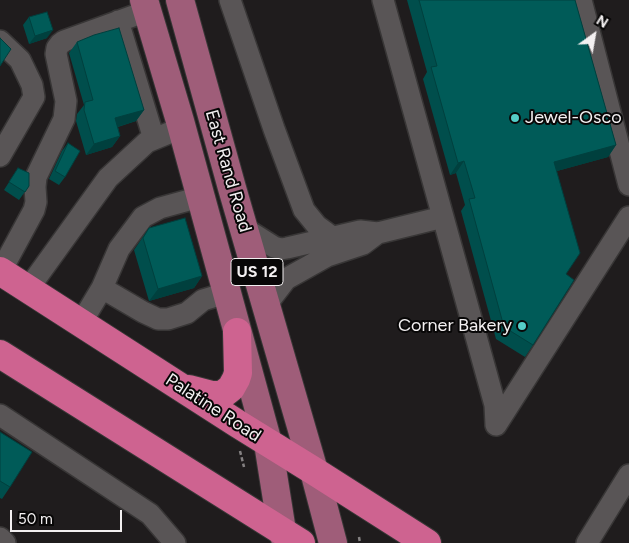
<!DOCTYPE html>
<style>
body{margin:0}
#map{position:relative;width:629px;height:543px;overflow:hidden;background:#1f1c1d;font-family:Figtree,sans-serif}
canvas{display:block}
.north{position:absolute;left:569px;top:10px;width:50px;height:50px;-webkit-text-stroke:4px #080707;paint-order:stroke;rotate:32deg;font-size:14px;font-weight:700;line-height:20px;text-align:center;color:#f3f0f1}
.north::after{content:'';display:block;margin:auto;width:18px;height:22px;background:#f3f0f1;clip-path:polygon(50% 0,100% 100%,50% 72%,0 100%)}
.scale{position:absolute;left:10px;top:510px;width:112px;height:22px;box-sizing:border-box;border:2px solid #f3f0f1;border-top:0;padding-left:6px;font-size:15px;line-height:18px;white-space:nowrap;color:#f3f0f1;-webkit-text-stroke:4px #080707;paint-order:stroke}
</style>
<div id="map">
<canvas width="629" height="543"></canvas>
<div class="north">N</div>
<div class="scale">50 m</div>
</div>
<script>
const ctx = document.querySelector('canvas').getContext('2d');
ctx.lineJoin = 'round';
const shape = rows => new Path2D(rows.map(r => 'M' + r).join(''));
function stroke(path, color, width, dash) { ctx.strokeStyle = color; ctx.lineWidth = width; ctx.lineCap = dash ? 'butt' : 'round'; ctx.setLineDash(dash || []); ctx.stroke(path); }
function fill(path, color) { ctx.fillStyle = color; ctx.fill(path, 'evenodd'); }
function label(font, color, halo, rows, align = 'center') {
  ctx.font = font + ' Figtree,sans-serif'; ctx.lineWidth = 4; ctx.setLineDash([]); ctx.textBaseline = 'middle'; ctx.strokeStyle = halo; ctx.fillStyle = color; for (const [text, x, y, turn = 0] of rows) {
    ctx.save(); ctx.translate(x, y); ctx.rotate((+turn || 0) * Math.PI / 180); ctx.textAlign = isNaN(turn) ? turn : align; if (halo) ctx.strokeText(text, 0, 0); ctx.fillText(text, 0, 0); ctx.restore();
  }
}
const minor = shape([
 [230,0,274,129,304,210,317,226,332,237],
 [383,0,495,405,496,425],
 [581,0,629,185],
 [118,21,154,139],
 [0,41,20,60,32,85,34,97,0,156],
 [244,228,274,247,281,249,287,248,360,231,378,233,443,217],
 [1,271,34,210,36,202,35,187,36,177,64,119,66,101,56,54,57,48,60,44,64,41,147,11],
 [102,288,143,312,158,319,168,319,187,313,203,300,226,293],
 [28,289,108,178,147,142,181,128],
 [266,305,286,279,327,256,363,244,375,235],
 [81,323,102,288,119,249,143,217,160,208,200,197],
 [0,415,150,514,175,543],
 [496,425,629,217],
 [0,538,5,543],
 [587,543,629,475]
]);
const major = shape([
 [144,0,180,121,268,443,282,531,287,543],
 [180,0,232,188,314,471,333,543]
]);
const highway = shape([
 [0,271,238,424,314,471,427,543],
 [0,354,301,543],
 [189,389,212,395,222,395,231,388,236,379,238,373,237,332]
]);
stroke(minor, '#383636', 24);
stroke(major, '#383636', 30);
stroke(highway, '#383636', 30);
stroke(shape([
 [240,451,244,467],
 [359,537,360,543]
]), '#848182', 2.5, [4, 2.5]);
stroke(minor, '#595556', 21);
stroke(major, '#9f5d79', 28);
stroke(highway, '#ce6390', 28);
fill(shape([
 [407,0,575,0,616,145,608,157,557,171,566,274,533,345,525,357,496,339,461,211,465,205,456,173,450,175,423,79,427,72],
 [29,17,47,38,29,44,23,25],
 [77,42,144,110,136,121,118,127,120,136,112,147,86,155,76,121,77,114,84,105,69,53],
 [68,143,65,177,59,185,49,179,62,151],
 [18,168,29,186,19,200,4,190],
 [149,228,202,276,194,288,149,301,134,250],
 [0,432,10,487,2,499,0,498]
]), '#004e4c');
fill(shape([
 [53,30,47,38,29,44,35,36],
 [144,110,136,121,107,130,115,118],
 [120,136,112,147,86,155,94,144],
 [616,145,608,157,546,174,554,162],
 [464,161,456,173,450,175,458,163],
 [202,276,194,288,149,301,158,289]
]), '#00403e');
const building = shape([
 [419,0,575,0,616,145,554,162,580,253,566,274,574,280,533,345,504,327,469,199,475,198,464,161,458,163,431,67,437,66,419,0],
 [47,12,53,30,35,36,29,17,47,12],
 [119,28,144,110,115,118,120,136,94,144,84,110,85,102,93,100,77,42,94,35,119,28],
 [0,38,11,49,0,66,0,38],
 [68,143,80,151,65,177,55,171,68,143],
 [18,168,29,173,29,186,25,192,9,182,18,168],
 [185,218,202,276,158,289,143,238,149,228,185,218],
 [0,432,32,452,10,487,0,481,0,432]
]);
fill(building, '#005b58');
stroke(building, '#00403e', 1);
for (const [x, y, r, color] of [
 [515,118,5,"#54cdc7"],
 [522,326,5,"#54cdc7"]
]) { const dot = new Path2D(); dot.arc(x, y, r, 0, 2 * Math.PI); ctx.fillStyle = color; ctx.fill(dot); stroke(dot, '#080707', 2); }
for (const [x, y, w] of [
 [257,272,52]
]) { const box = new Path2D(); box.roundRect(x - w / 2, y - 13.5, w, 27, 4); ctx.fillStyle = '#080707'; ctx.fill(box); stroke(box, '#f3f0f1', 1); }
label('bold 16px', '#f3f0f1', null, [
 ["US 12",257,272]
]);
label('18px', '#f3f0f1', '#080707', [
 ["Jewel-Osco",525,118],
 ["Corner Bakery",512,326,"right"]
], 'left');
label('18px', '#f3f0f1', '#080707', [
 ["East Rand Road",228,171,74],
 ["Palatine Road",213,408,33]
]);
</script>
